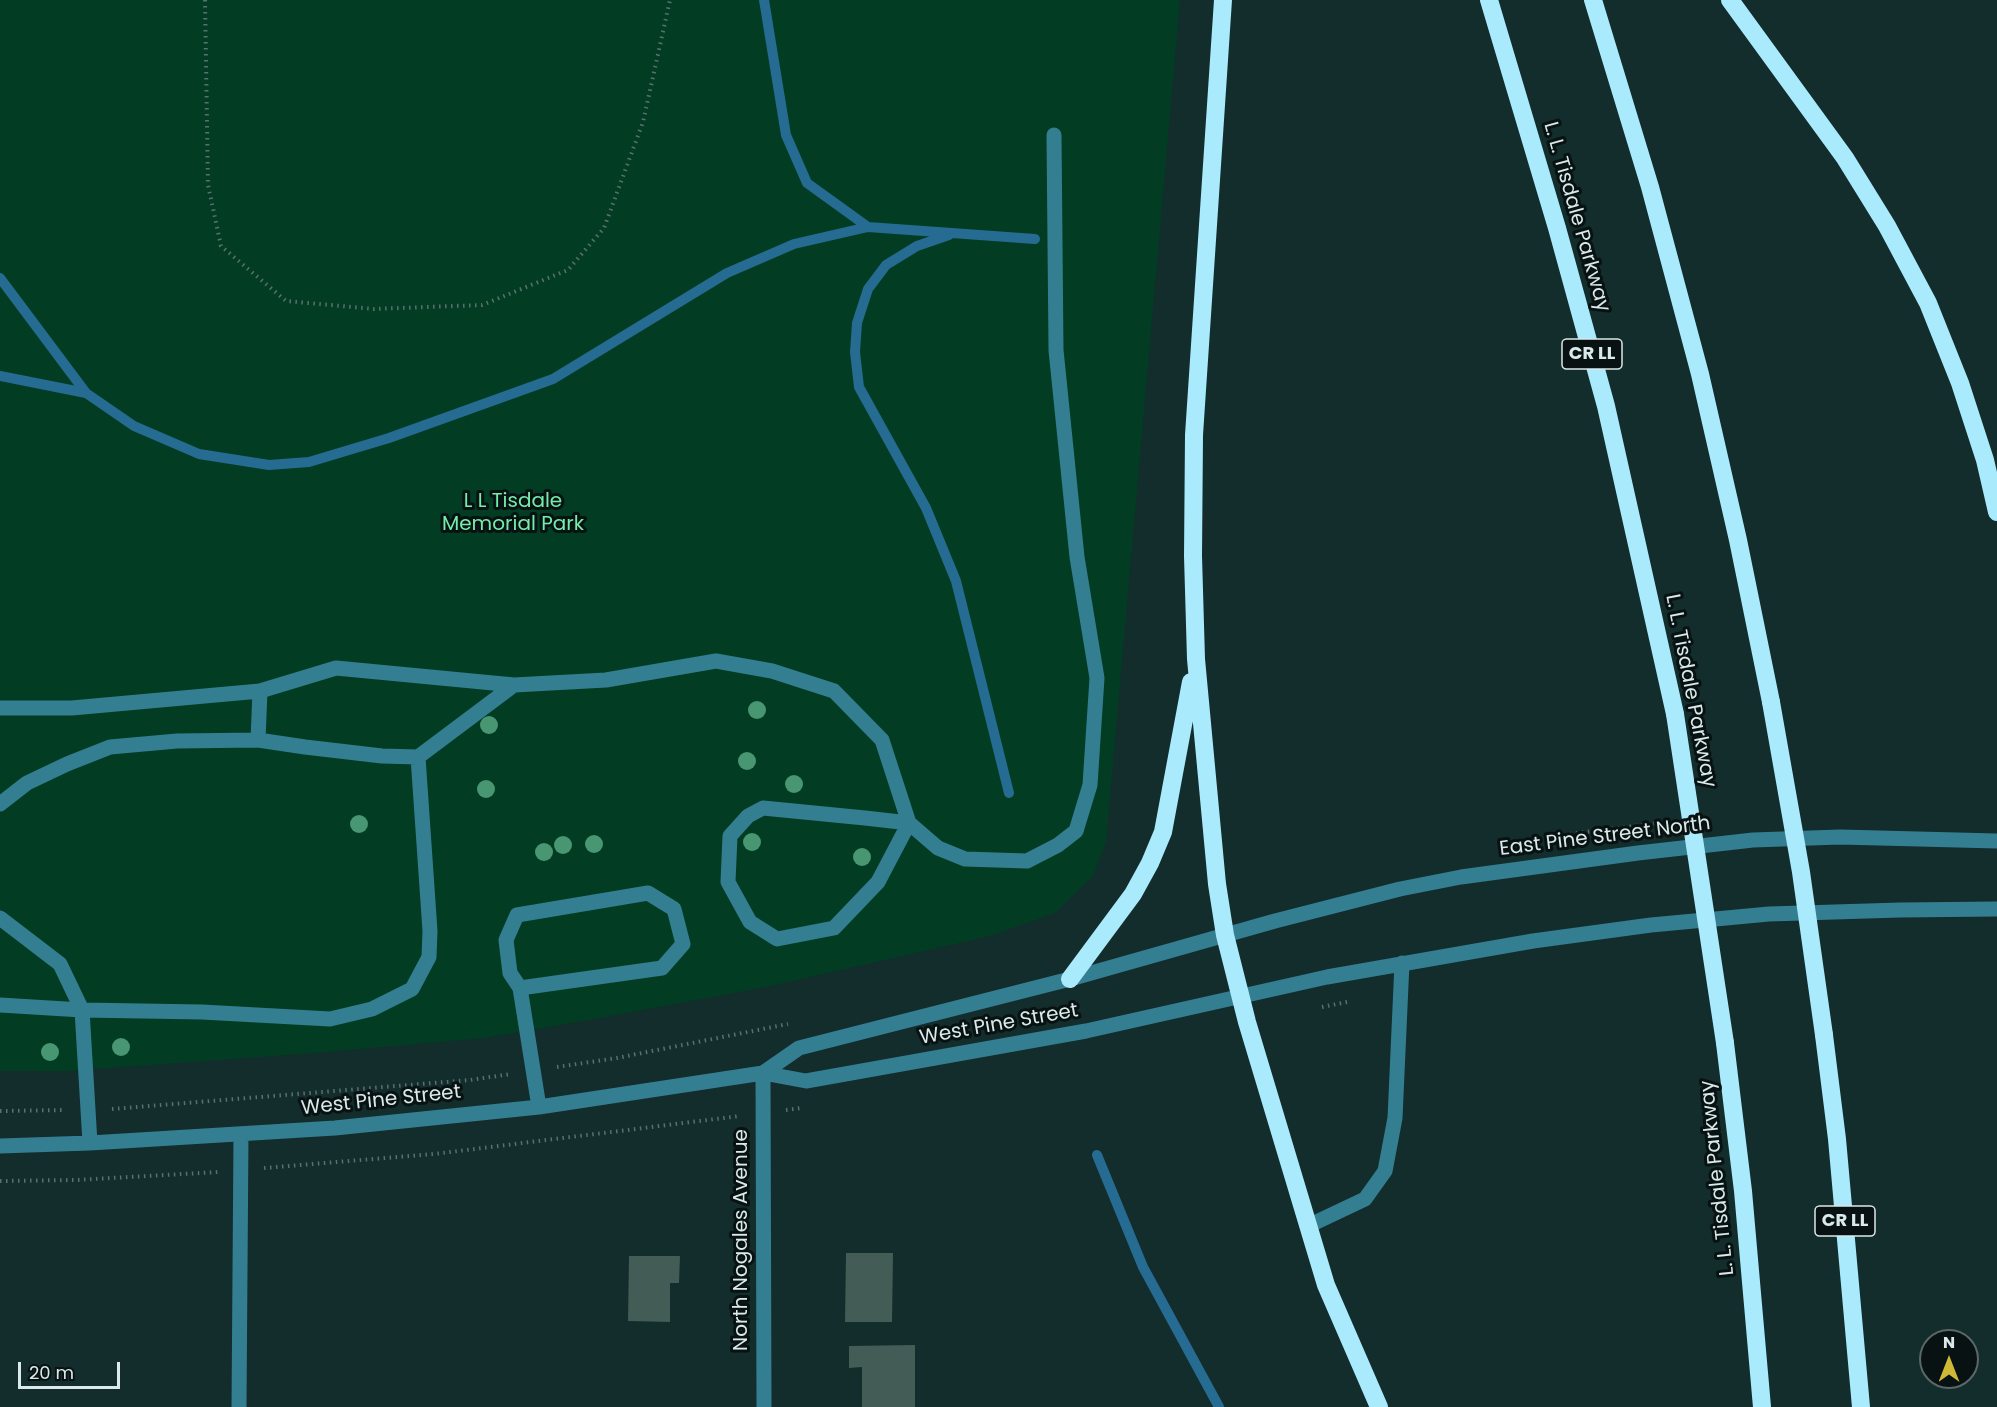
<!DOCTYPE html>
<style>
body{margin:0}
#map{position:relative;width:1997px;height:1407px;overflow:hidden;background:#132c2c;font-family:Poppins,sans-serif}
canvas{display:block}
.north{position:absolute;left:1919px;top:1329px;width:60px;height:60px;box-sizing:border-box;background:#081212;border:2px solid #5c6868;border-radius:50%;rotate:0deg;font-size:16px;font-weight:700;line-height:24px;text-align:center;color:#dae9e9}
.north::after{content:'';display:block;margin:auto;width:21px;height:27px;background:#d0b837;clip-path:polygon(50% 0,100% 100%,50% 72%,0 100%)}
.scale{position:absolute;left:18px;top:1362px;width:102px;height:27px;box-sizing:border-box;border:3px solid #dae9e9;border-top:0;padding-left:8px;font-size:18px;line-height:21px;white-space:nowrap;color:#dae9e9;-webkit-text-stroke:4px #081212;paint-order:stroke}
</style>
<div id="map">
<canvas width="1997" height="1407"></canvas>
<div class="north">N</div>
<div class="scale">20 m</div>
</div>
<script>
const ctx = document.querySelector('canvas').getContext('2d');
ctx.lineJoin = 'round';
function fill(path, color) { ctx.fillStyle = color; ctx.fill(path, 'evenodd'); }
const shape = rows => new Path2D(rows.map(r => 'M' + r).join(''));
function stroke(path, color, width, dash) { ctx.strokeStyle = color; ctx.lineWidth = width; ctx.lineCap = dash ? 'butt' : 'round'; ctx.setLineDash(dash || []); ctx.stroke(path); }
function label(font, color, halo, rows, align = 'center') {
  ctx.font = font + ' Poppins,sans-serif'; ctx.lineWidth = 6; ctx.setLineDash([]); ctx.textBaseline = 'middle'; ctx.strokeStyle = halo; ctx.fillStyle = color; for (const [text, x, y, turn = 0] of rows) {
    ctx.save(); ctx.translate(x, y); ctx.rotate((+turn || 0) * Math.PI / 180); ctx.textAlign = isNaN(turn) ? turn : align; if (halo) ctx.strokeText(text, 0, 0); ctx.fillText(text, 0, 0); ctx.restore();
  }
}
fill(shape([
 [0,0,1180,0,1106,842,1093,876,1055,913,990,936,766,987,583,1021,484,1038,314,1053,67,1071,0,1071]
]), '#023d23');
stroke(shape([
 [764,0,786,135,807,183,868,227],
 [949,235,917,246,886,265,868,289,857,323,855,352,859,387,926,508,956,581,1009,793],
 [0,278,86,393,134,426,199,454,269,465,309,462,389,438,553,379,727,273,794,244,868,227,1035,239],
 [0,376,86,393],
 [1097,1155,1143,1267,1219,1407]
]), '#266b91', 10);
fill(shape([
 [846,1253,893,1253,892,1322,845,1322],
 [629,1256,680,1256,679,1283,670,1283,670,1322,628,1321],
 [915,1345,915,1407,862,1407,862,1367,849,1368,849,1346]
]), '#445c56');
stroke(shape([
 [205,0,208,185,221,246,286,301,374,309,482,305,568,270,604,228,643,122,670,0],
 [1570,834,1658,823],
 [1322,1007,1347,1002],
 [557,1067,617,1058,788,1024],
 [112,1109,470,1080,511,1074],
 [786,1110,802,1108],
 [0,1111,65,1110],
 [264,1168,434,1154,740,1116],
 [0,1181,76,1180,218,1172]
]), '#5b7070', 4, [1.5, 4.5]);
stroke(shape([
 [0,708,72,708,260,691,336,668,514,685,606,680,716,661,772,671,834,691,882,740,909,823,938,848,965,859,1027,861,1058,845,1076,831,1090,785,1097,678,1077,557,1056,350,1054,135],
 [258,740,260,691],
 [0,804,27,783,67,764,110,747,177,741,258,740,305,747,382,756,418,757,514,685],
 [763,808,865,818,909,823,878,882,834,928,777,939,750,922,728,882,730,836,748,816,763,808],
 [0,918,60,964,82,1010,90,1143],
 [520,988,662,968,683,944,674,909,648,893,517,915,506,940,510,973,520,988,539,1107],
 [0,1005,82,1010,202,1012,330,1019,372,1009,412,989,429,957,430,931,418,757],
 [763,1073,799,1048,1070,979,1275,921,1400,889,1461,877,1638,853,1753,840,1840,837,1997,841],
 [763,1073,764,1407],
 [0,1146,90,1143,335,1128,539,1107,763,1073,806,1081,1086,1031,1327,977,1533,941,1651,925,1769,914,1900,910,1997,909],
 [1308,1226,1365,1199,1385,1171,1395,1118,1402,963],
 [239,1407,241,1135]
]), '#347e91', 15);
stroke(shape([
 [1223,0,1194,435,1193,556,1196,659,1217,884,1225,935,1247,1022,1326,1285,1379,1407],
 [1489,0,1557,228,1606,406,1675,714],
 [1593,0,1650,187,1700,374,1738,540,1771,702],
 [1730,0,1845,158,1887,226,1928,303,1960,383,1985,460,1997,512],
 [1070,979,1133,894,1150,863,1163,832,1191,682],
 [1824,1035,1837,1139,1861,1407],
 [1725,1043,1743,1191,1762,1407]
]), '#aaeafd', 18);
stroke(shape([
 [1771,702,1801,872,1824,1035],
 [1675,714,1725,1043]
]), '#aaeafd', 18);
ctx.fillStyle = '#489672';
for (const [x, y] of [
 [757,710],
 [489,725],
 [747,761],
 [794,784],
 [486,789],
 [359,824],
 [752,842],
 [594,844],
 [563,845],
 [544,852],
 [862,857],
 [121,1047],
 [50,1052]
]) { ctx.beginPath(); ctx.arc(x, y, 9, 0, 2 * Math.PI); ctx.fill(); }
for (const [x, y, w] of [
 [1592,354,60],
 [1845,1221,60]
]) { const box = new Path2D(); box.roundRect(x - w / 2, y - 15, w, 30, 4.5); ctx.fillStyle = '#081212'; ctx.fill(box); stroke(box, '#dae9e9', 1.5); }
label('bold 18px', '#dae9e9', null, [
 ["CR LL",1592,354],
 ["CR LL",1845,1221]
]);
label('20px', '#dae9e9', '#081212', [
 ["L. L. Tisdale Parkway",1576,217,74],
 ["L. L. Tisdale Parkway",1690,691,79],
 ["East Pine Street North",1605,837,-7],
 ["West Pine Street",999,1025,-10],
 ["West Pine Street",381,1101,-6],
 ["L. L. Tisdale Parkway",1718,1178,-96],
 ["North Nogales Avenue",742,1240,-90]
]);
label('20px', '#74edab', '#081212', [
 ["L L Tisdale",513,502],
 ["Memorial Park",513,525]
]);
</script>
